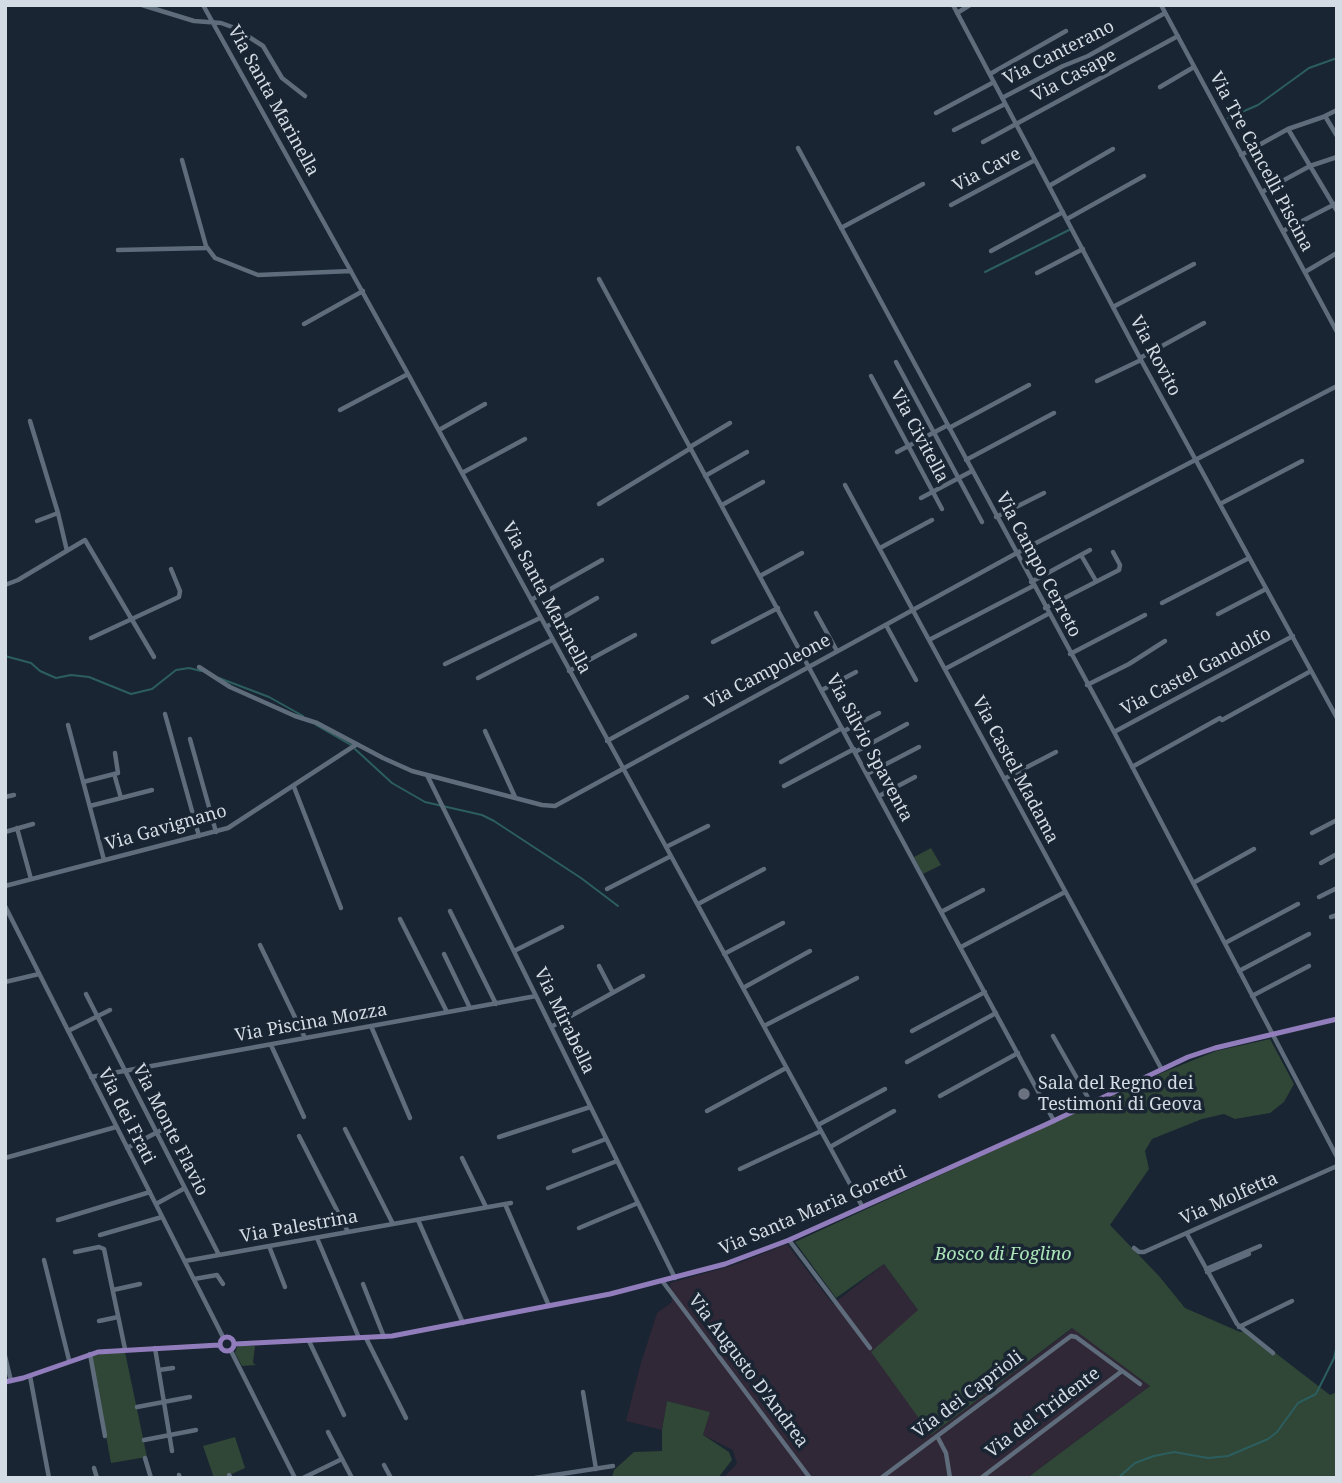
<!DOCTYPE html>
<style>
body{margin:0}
#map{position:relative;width:1342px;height:1483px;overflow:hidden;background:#192532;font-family:"Noto Serif",serif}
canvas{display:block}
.frame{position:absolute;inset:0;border:7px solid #d3dbe4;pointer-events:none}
</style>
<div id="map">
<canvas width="1342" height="1483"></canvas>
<div class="frame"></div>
</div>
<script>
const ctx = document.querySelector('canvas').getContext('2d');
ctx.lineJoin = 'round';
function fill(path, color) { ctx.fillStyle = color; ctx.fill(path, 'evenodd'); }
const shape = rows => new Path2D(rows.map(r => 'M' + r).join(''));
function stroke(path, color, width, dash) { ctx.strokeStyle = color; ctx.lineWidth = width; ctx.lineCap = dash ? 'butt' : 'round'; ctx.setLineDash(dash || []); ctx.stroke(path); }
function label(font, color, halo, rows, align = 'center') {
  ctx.font = font + ' "Noto Serif",serif'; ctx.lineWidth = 7; ctx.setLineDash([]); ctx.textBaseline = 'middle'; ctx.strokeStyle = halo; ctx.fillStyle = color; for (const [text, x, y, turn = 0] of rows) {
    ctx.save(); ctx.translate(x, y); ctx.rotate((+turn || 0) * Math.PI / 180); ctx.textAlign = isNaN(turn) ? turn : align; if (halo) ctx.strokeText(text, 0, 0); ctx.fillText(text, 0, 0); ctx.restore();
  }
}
fill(shape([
 [787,1244,833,1304,884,1264,918,1310,931,1435,1073,1328,1150,1386,1027,1478,723,1478,737,1464,733,1450,703,1435,709,1412,667,1401,662,1430,626,1421,640,1366,657,1313,672,1302,670,1283,734,1265]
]), '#302737');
fill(shape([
 [931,848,941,865,923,874,914,857],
 [1270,1039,1294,1084,1284,1102,1270,1113,1235,1119,1224,1114,1202,1119,1152,1139,1145,1151,1149,1169,1110,1225,1159,1276,1185,1308,1240,1332,1247,1331,1330,1395,1337,1392,1337,1478,1027,1478,1150,1386,1072,1328,931,1435,871,1352,918,1310,884,1264,836,1298,795,1242,1164,1072,1216,1051],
 [240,1346,255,1346,253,1363,256,1365,242,1366,235,1353,237,1347],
 [125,1352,147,1457,111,1463,91,1355],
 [667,1401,710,1412,703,1435,729,1452,732,1460,718,1478,612,1478,614,1470,634,1452,662,1451,662,1430],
 [235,1437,245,1468,223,1478,214,1478,203,1446]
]), '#304636');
stroke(shape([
 [1228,118,1258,105,1309,68,1337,58],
 [985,272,1069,230],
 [5,656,31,663,40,671,56,678,71,675,89,677,131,694,152,689,176,670,189,668,201,671],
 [219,678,269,697,303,716],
 [316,725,351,745],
 [355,749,392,783,425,802,482,815,494,821,581,878,618,906],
 [1118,1478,1135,1463,1154,1456,1174,1452,1208,1458,1228,1456,1268,1439,1277,1432,1298,1403,1316,1394,1334,1358,1337,1345]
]), '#2c5e5f', 2);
stroke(shape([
 [142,5,194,21,221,23,235,28,263,46,282,78,305,96],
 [203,5,408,374,862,1206],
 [953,5,1141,360,1337,718],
 [1161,5,1337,332],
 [957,13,970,5],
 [990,74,1066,31],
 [1160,87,1194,67],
 [1002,98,1063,66,1088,56,1165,13],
 [936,113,994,82],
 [1325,116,1337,136],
 [1288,129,1337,211],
 [954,130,1005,104],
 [983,142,1178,36],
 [798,148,1114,732,1337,1157],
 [1241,155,1288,129,1323,117,1337,110],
 [182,160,206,246,215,258,258,275,351,271],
 [1049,186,1113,149],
 [1262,192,1310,166,1337,157],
 [951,205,1035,160],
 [1067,219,1144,176],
 [841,228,923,184],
 [1283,231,1337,203],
 [118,250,206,248],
 [991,251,1063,212],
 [1305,272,1337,253],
 [1037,273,1083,249],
 [599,279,1054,1121],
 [1113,307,1194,264],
 [304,324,363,291],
 [1140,358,1204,323],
 [896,362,982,522],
 [871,376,942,509],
 [1097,381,1141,360],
 [340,410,408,374],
 [30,421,58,513,67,551],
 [949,428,1029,385],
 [439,430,485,404],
 [690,447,730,423],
 [897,452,948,425],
 [966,460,1054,413],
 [462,473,525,439],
 [705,476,747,452],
 [845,485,1161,1068],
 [921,498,972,471],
 [599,504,691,448],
 [1220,504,1302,461],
 [722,505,763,482],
 [996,517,1044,493],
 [37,521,58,513],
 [880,548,932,520],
 [1081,555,1096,581],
 [760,576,802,553],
 [1031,582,1090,550],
 [5,585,18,580,85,540,154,657],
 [531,600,602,560],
 [1162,603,1249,558],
 [1045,608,1119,570,1120,565,1113,552],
 [816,613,837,651],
 [1218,614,1266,589],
 [886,625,916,680],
 [546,627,597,598],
 [91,638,179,597,180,591,171,569],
 [929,640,1033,586],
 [713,642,778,608],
 [1070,654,1145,615],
 [445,664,540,618],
 [199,667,230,687,295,716,317,723,383,758,412,771,542,805,555,806,1015,554,1337,386],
 [945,669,1048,614],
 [569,671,635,635],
 [478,678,552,640],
 [1087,685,1129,664,1165,641],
 [822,690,856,672],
 [165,714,199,836],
 [1222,720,1311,671],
 [68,725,104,860],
 [485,731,515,797],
 [844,731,879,713],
 [1114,732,1293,636],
 [190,739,216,832],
 [607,741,687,697],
 [855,752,907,724],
 [781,762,842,728],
 [1132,767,1220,718],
 [867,774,919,747],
 [427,775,675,1278],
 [115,777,121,798],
 [1004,779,1056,752],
 [83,782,118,773,115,753],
 [784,786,854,749],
 [294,787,341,908],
 [879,796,915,777],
 [5,797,14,795],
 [90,806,152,790],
 [17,828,31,879],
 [5,832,33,824],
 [1312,833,1337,820],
 [666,847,708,826],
 [1321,863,1337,854],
 [1193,883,1254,849],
 [5,886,228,828,357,744],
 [607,889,671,856],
 [1319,897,1337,888],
 [698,904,764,869],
 [5,906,223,1337],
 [450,911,496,1004],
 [941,912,983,890],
 [1331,917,1337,915],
 [400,919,447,1012],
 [1225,943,1298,904],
 [260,945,305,1038],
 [961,947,1065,892],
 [514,951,562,927],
 [444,954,470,1008],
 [724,954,783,923],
 [599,966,612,991],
 [1239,971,1309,934],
 [5,982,39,974],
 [743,988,810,951],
 [86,994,219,1255],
 [1252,996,1309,966],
 [371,1026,410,1118],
 [764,1026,857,978],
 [551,1027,643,976],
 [68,1031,110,1010],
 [912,1031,985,992],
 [1053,1036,1091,1103],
 [271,1045,304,1117],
 [907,1062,996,1013],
 [91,1077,536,996],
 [940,1096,1018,1053],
 [707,1111,786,1068],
 [818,1125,885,1089],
 [345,1129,393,1224],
 [299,1136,348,1232],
 [499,1137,590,1107],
 [830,1147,894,1111],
 [127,1148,171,1125],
 [574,1151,606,1139],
 [5,1158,116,1127],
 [462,1158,486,1207],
 [740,1169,821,1131],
 [548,1188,617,1161],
 [156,1204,185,1188],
 [505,1204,549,1306],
 [58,1220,150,1192],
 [418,1220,463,1323],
 [579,1228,638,1203],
 [1187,1234,1237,1324,1273,1353],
 [100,1235,162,1217],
 [317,1238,359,1338],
 [789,1240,870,1348],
 [269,1246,285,1287],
 [1134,1248,1139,1252,1144,1252,1337,1166],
 [75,1252,99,1247,104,1249,125,1349],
 [44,1260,69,1360],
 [185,1261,511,1203],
 [1206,1269,1260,1246],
 [1207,1272,1249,1254],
 [194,1279,217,1275,223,1284],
 [663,1282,810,1478],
 [363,1284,384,1337],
 [113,1290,140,1284],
 [99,1321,118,1317],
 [1239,1327,1292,1301],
 [366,1338,406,1418],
 [309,1341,344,1415],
 [155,1348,172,1451],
 [231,1351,295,1478],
 [90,1354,105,1436],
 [5,1356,11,1381],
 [159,1370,173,1368],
 [30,1376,49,1478],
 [583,1392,596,1469],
 [137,1407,190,1397],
 [328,1432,352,1478],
 [937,1436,946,1453,950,1478],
 [144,1440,196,1430],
 [145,1458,151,1478],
 [384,1465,391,1478],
 [94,1468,97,1478],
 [179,1475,180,1478],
 [229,1475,231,1478],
 [303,1478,342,1459],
 [535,1478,613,1466],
 [881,1478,1071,1336,1076,1337,1140,1384],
 [981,1478,1122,1371]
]), '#5e6c7b', 4.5);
stroke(shape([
 '220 1344a7 7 0 1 1 14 0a7 7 0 1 1-14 0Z',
 [235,1344,392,1336,610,1294,725,1264,789,1240,1047,1124,1188,1057,1215,1048,1337,1019],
 [5,1382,23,1378,98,1352,219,1345]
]), '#927dbc', 5);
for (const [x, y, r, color] of [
 [1024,1094,7,"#6b7280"]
]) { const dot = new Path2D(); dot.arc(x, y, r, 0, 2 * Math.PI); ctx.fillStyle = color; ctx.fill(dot); stroke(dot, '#192532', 2.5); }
label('18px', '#d3dbe4', '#192532', [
 ["Via Canterano",1059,53,-27],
 ["Via Casape",1074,76,-28],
 ["Via Santa Marinella",273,101,61],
 ["Via Tre Cancelli Piscina",1261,162,62],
 ["Via Cave",987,170,-28],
 ["Via Rovito",1155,356,62],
 ["Via Civitella",919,436,62],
 ["Via Campo Cerreto",1038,565,62],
 ["Via Santa Marinella",546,598,62],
 ["Via Campoleone",768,672,-28],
 ["Via Castel Gandolfo",1196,672,-28],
 ["Via Silvio Spaventa",869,748,62],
 ["Via Castel Madama",1015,770,62],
 ["Via Gavignano",166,828,-16],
 ["Via Mirabella",564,1021,64],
 ["Via Piscina Mozza",311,1023,-10],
 ["Via dei Frati",126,1116,63],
 ["Via Monte Flavio",170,1130,63],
 ["Via Molfetta",1229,1199,-24],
 ["Via Santa Maria Goretti",813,1211,-23],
 ["Via Palestrina",299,1227,-10],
 ["Via Augusto D'Andrea",748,1371,53],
 ["Via dei Caprioli",968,1395,-37],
 ["Via del Tridente",1043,1413,-37]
]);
label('18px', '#d3dbe4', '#192532', [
 ["Sala del Regno dei",1038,1084],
 ["Testimoni di Geova",1038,1105]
], 'left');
label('italic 18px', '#aae4b8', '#192532', [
 ["Bosco di Foglino",1003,1255]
]);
</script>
